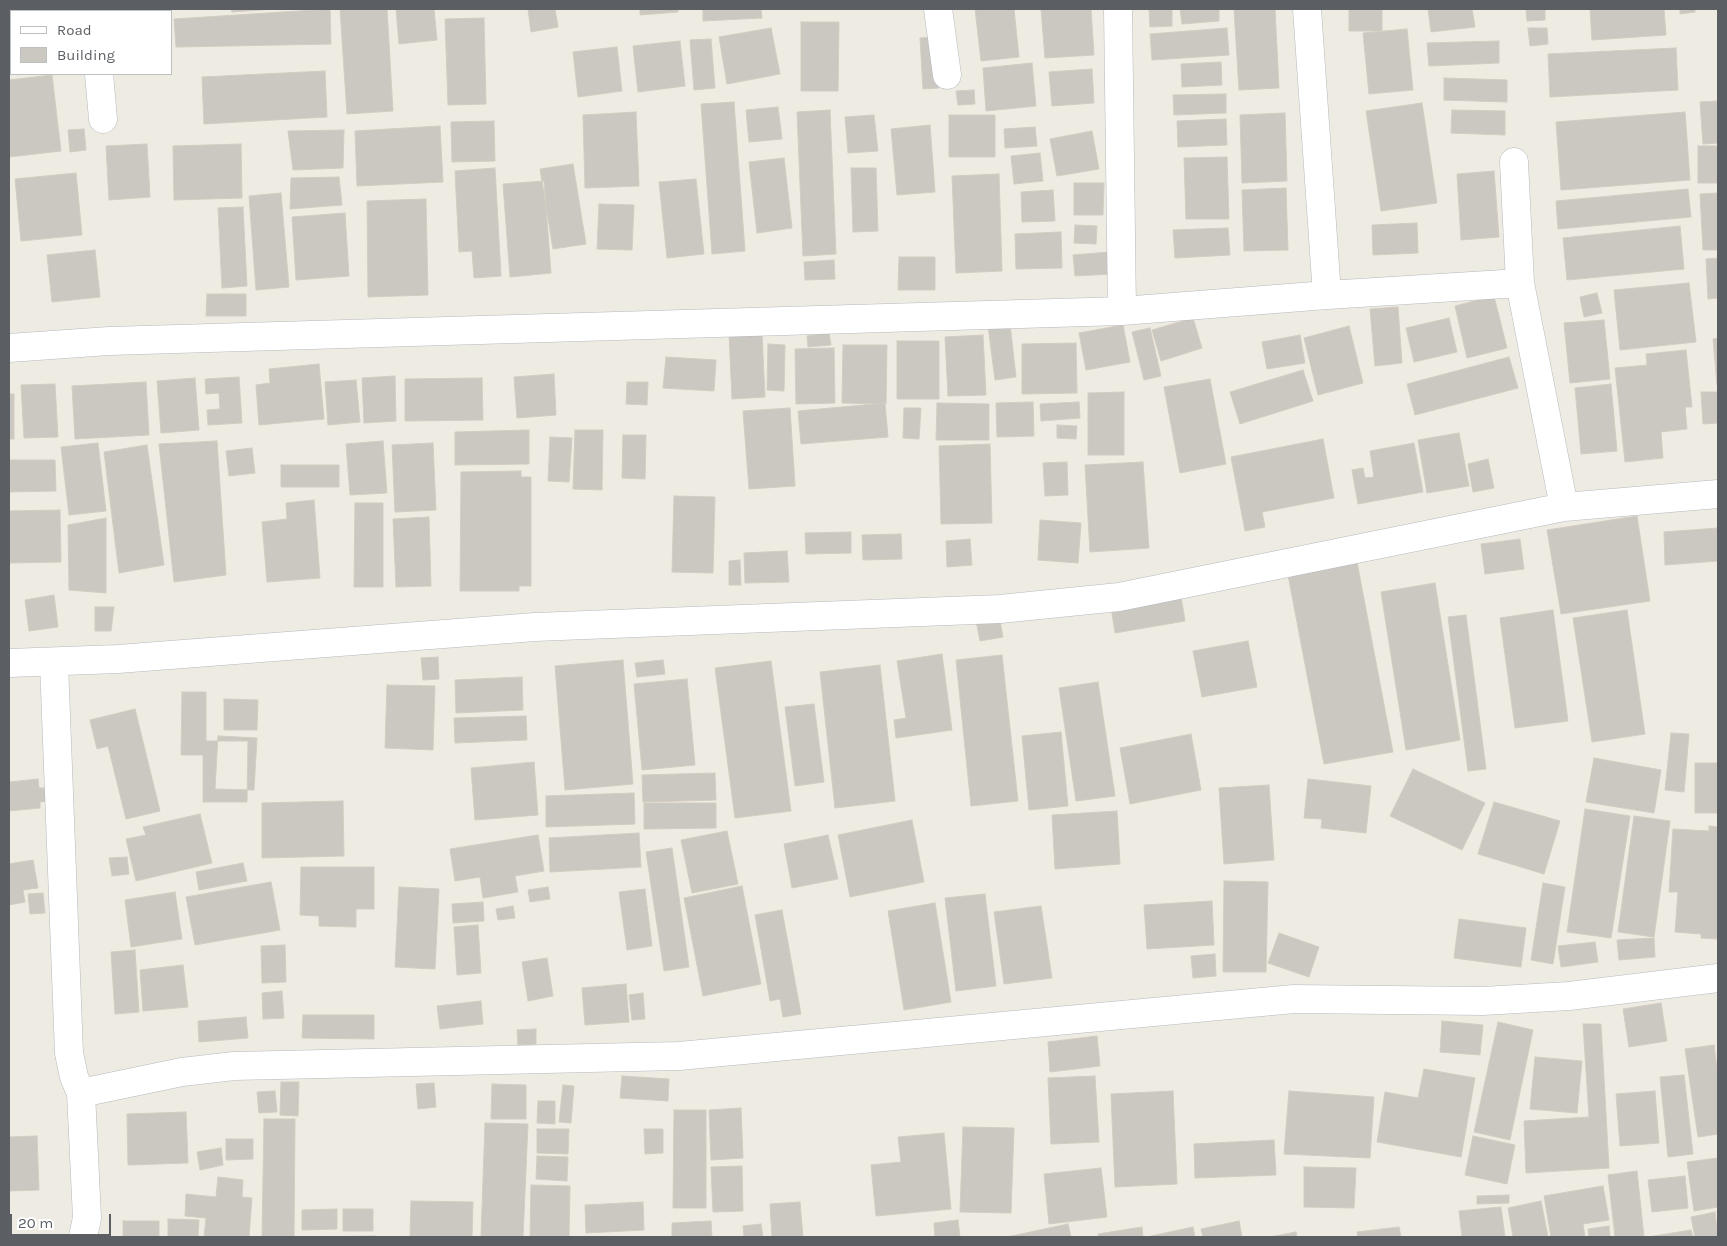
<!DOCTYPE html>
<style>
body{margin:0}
#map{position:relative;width:1727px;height:1246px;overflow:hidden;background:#eeebe2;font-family:Karla,sans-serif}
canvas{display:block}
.frame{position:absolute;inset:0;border:10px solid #5b5f64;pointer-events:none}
.legend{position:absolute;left:10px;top:10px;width:162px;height:65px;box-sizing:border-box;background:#fff;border:1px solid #bdbfc1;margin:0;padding:6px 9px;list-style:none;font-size:15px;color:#5b5f64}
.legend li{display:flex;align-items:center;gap:10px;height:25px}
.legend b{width:25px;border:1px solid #bdbfc1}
.scale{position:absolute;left:10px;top:1214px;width:101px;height:22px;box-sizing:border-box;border:2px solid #5b5f64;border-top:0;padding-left:6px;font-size:15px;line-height:18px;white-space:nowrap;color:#5b5f64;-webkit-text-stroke:4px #fff;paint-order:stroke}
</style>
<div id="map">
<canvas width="1727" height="1246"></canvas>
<div class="frame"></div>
<ul class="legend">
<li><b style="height:6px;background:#fff"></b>Road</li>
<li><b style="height:14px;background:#cbc7c1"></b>Building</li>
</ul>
<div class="scale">20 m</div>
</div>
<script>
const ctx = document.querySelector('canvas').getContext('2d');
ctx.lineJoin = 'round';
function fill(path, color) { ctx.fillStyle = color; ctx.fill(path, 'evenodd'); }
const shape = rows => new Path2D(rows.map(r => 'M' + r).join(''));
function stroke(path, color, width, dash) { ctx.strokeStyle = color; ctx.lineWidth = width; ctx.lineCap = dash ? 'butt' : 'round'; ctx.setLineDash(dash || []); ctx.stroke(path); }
const building = shape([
 [9,9,49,9,49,11,11,11,11,65,9,65,9,9],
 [231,9,274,9,232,12,231,9],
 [330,9,331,44,176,47,174,19,330,9],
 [340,9,387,9,393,111,347,114,340,9],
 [396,9,434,9,437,40,399,44,396,9],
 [528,9,555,9,558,27,531,32,528,9],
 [640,9,678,9,678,12,640,15,640,9],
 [703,9,761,9,762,18,703,21,703,9],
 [975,9,1014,9,1019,57,981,61,975,9],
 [1041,9,1091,9,1094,55,1045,58,1041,9],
 [1149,9,1172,9,1172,26,1150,27,1149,9],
 [1180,9,1219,9,1219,21,1182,24,1180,9],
 [1234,9,1275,9,1279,88,1239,90,1234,9],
 [1349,9,1382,9,1382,31,1349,31,1349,9],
 [1428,9,1472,9,1475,27,1431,32,1428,9],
 [1526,9,1545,9,1545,20,1527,21,1526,9],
 [1590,9,1664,9,1666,35,1592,40,1590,9],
 [1680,9,1695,9,1695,12,1680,14,1680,9],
 [484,18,486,104,448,105,445,19,484,18],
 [801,22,839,22,838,91,801,91,801,22],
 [771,28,780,74,727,84,719,37,771,28],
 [1227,28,1229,55,1152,60,1150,34,1227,28],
 [1528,28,1547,28,1548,44,1530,46,1528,28],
 [1407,29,1413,90,1369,94,1363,33,1407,29],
 [936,37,939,88,923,89,920,38,936,37],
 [711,39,715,88,694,90,690,40,711,39],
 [680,41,685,86,638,92,633,46,680,41],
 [1499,41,1499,63,1429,66,1427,43,1499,41],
 [617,47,622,91,578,97,573,52,617,47],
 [1676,48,1678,90,1550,97,1548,54,1676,48],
 [1221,62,1222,85,1182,87,1181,64,1221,62],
 [1032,63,1036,106,986,111,983,68,1032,63],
 [1092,69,1094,103,1052,106,1049,72,1092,69],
 [325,71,327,117,204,124,202,77,325,71],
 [52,75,61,151,9,157,9,80,52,75],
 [1444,78,1507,80,1507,102,1444,100,1444,78],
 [974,90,975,104,958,105,956,91,974,90],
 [1226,94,1226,113,1174,115,1173,95,1226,94],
 [1718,101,1718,143,1703,144,1700,102,1718,101],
 [734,102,745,251,712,254,701,104,734,102],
 [1422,103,1437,203,1381,211,1366,111,1422,103],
 [778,107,782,139,749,142,746,110,778,107],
 [830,110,836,254,803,256,797,112,830,110],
 [1452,110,1505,111,1505,135,1451,133,1452,110],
 [636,112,639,186,585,188,583,115,636,112],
 [1685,112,1690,180,1561,190,1556,122,1685,112],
 [1285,113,1287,181,1242,183,1240,115,1285,113],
 [874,115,878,151,848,153,845,117,874,115],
 [949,115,995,115,995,157,949,157,949,115],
 [1226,119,1227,145,1178,147,1177,121,1226,119],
 [494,121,495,161,452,162,451,122,494,121],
 [930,125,935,192,897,195,891,129,930,125],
 [440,126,443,182,357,186,355,131,440,126],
 [1035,127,1037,146,1005,148,1004,129,1035,127],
 [84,129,86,150,70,152,68,130,84,129],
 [344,130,343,168,293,170,288,131,344,130],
 [1092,131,1099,169,1057,176,1050,139,1092,131],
 [147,144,150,197,109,200,106,146,147,144],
 [241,144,242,198,174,200,173,146,241,144],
 [1698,146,1718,146,1718,183,1698,183,1698,146],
 [1040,153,1043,181,1014,184,1011,156,1040,153],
 [1227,157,1229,219,1186,219,1184,158,1227,157],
 [784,158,792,228,757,233,749,162,784,158],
 [573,164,586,244,553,249,540,169,573,164],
 [495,168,501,276,474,278,472,251,459,252,455,171,495,168],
 [851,168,876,168,878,231,853,232,851,168],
 [1494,171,1499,237,1461,240,1457,174,1494,171],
 [76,173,82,235,21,241,15,179,76,173],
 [999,174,1002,271,956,273,952,176,999,174],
 [339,177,342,205,290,209,291,178,339,177],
 [696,179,704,254,667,258,659,182,696,179],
 [544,181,551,273,510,277,503,184,544,181],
 [1074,183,1104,183,1103,215,1074,215,1074,183],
 [1286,188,1288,250,1244,251,1242,190,1286,188],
 [1688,189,1691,217,1558,229,1556,201,1688,189],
 [1053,190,1055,221,1022,222,1021,192,1053,190],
 [281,193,289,287,256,290,249,196,281,193],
 [1718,193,1718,250,1703,250,1700,194,1718,193],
 [426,199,428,295,368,297,367,201,426,199],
 [599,204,634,205,632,250,597,249,599,204],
 [243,207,247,286,222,288,218,208,243,207],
 [345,213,349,276,296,280,292,217,345,213],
 [1417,223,1418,253,1373,255,1372,225,1417,223],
 [1075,225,1097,226,1096,244,1074,243,1075,225],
 [1680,226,1684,269,1567,280,1563,238,1680,226],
 [1228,228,1230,255,1175,258,1173,230,1228,228],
 [1061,232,1062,268,1016,269,1015,234,1061,232],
 [95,250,100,297,52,302,47,255,95,250],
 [1110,252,1111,274,1075,276,1073,255,1110,252],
 [899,257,935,257,935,290,898,290,899,257],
 [1718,258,1718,298,1708,299,1706,259,1718,258],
 [834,260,835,279,805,280,804,262,834,260],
 [1689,283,1696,342,1620,350,1614,290,1689,283],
 [1597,293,1602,313,1584,317,1580,297,1597,293],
 [207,294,246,294,246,316,206,316,207,294],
 [1494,296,1507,348,1467,358,1455,306,1494,296],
 [1398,307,1402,363,1375,366,1370,309,1398,307],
 [1193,318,1202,348,1161,361,1152,330,1193,318],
 [1449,318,1457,352,1414,362,1406,328,1449,318],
 [1604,320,1610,379,1570,383,1564,323,1604,320],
 [1010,324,1016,377,995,380,988,326,1010,324],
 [1123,325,1130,362,1086,370,1079,333,1123,325],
 [1349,326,1363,383,1318,395,1304,338,1349,326],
 [1150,328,1161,376,1144,380,1132,332,1150,328],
 [762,333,765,397,732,399,729,334,762,333],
 [829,333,831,345,808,347,807,336,829,333],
 [983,335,986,395,948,396,945,337,983,335],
 [1300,335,1305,363,1267,369,1262,342,1300,335],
 [1718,338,1718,384,1717,385,1713,339,1718,338],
 [897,341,939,341,939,399,897,399,897,341],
 [1076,343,1077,393,1022,394,1022,344,1076,343],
 [768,344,785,345,784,391,767,390,768,344],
 [843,345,887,345,886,404,842,403,843,345],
 [834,348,835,403,796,404,795,349,834,348],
 [1686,350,1692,407,1685,407,1687,429,1661,432,1663,458,1625,462,1615,368,1647,365,1646,354,1686,350],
 [666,357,716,360,714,391,663,388,666,357],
 [1509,357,1518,388,1415,415,1407,384,1509,357],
 [319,364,324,419,259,425,256,385,270,383,269,369,319,364],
 [1303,370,1313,401,1240,424,1230,392,1303,370],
 [554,374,556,415,517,418,514,377,554,374],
 [395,376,396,421,364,423,362,378,395,376],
 [239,377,242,423,208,425,207,410,220,409,219,393,206,394,205,379,239,377],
 [195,378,199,430,161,433,157,381,195,378],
 [482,378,483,420,405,421,405,379,482,378],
 [1210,379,1226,464,1180,473,1164,387,1210,379],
 [356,380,360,422,328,425,325,382,356,380],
 [146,382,149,435,75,439,72,386,146,382],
 [627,382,648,382,647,405,626,404,627,382],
 [55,384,58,437,24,438,21,385,55,384],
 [1611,384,1617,451,1581,454,1575,388,1611,384],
 [1124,392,1124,455,1088,455,1088,393,1124,392],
 [1701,392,1718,392,1718,423,1703,424,1701,392],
 [9,394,14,394,14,439,9,439,9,394],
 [1033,402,1034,436,997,437,996,403,1033,402],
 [1079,402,1080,418,1041,421,1040,404,1079,402],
 [885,403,888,437,801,444,798,411,885,403],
 [937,403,989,404,989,440,936,440,937,403],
 [790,408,795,486,749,489,743,411,790,408],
 [904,408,921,408,919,439,903,438,904,408],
 [1057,425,1077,426,1076,439,1057,438,1057,425],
 [529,430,529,464,455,465,455,432,529,430],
 [575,430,603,430,602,490,573,489,575,430],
 [1459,433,1469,486,1427,493,1418,440,1459,433],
 [623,435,646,435,645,479,622,478,623,435],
 [550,437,572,438,569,482,548,481,550,437],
 [1323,439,1334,498,1262,512,1265,527,1245,531,1231,457,1323,439],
 [217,441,226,575,174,582,159,444,217,441],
 [383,441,387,493,350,495,346,444,383,441],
 [98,443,106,511,69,515,61,447,98,443],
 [433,443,436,510,395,512,392,445,433,443],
 [1414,443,1423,492,1358,504,1352,470,1363,468,1365,478,1374,477,1370,451,1414,443],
 [990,444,992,523,941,524,939,446,990,444],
 [147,445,164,565,119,573,104,452,147,445],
 [252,448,255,473,229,476,226,451,252,448],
 [1488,459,1494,488,1473,492,1468,464,1488,459],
 [9,460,55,460,56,491,9,492,9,460],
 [1067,462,1068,495,1045,496,1043,463,1067,462],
 [1143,462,1149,548,1090,552,1085,465,1143,462],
 [281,465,339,465,339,487,281,487,281,465],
 [521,471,521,477,531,477,531,586,519,586,519,591,460,591,461,472,521,471],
 [674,496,715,497,713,573,672,572,674,496],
 [314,500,320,578,267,582,262,522,287,519,286,503,314,500],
 [355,503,383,503,383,587,354,587,355,503],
 [60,510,61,562,9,563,9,511,60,510],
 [1637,516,1650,601,1561,614,1547,530,1637,516],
 [429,517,431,586,396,587,393,519,429,517],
 [106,518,106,593,69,590,68,525,106,518],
 [1040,520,1081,523,1078,563,1038,560,1040,520],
 [1718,528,1718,561,1665,565,1664,532,1718,528],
 [851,532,851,553,806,554,805,533,851,532],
 [901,534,902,559,863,560,862,535,901,534],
 [970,539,972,565,947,567,946,541,970,539],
 [1520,539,1524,569,1485,574,1481,544,1520,539],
 [787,551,789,582,745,583,744,553,787,551],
 [740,560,741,585,729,585,729,561,740,560],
 [1357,562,1393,752,1324,764,1288,575,1357,562],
 [1435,583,1460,740,1406,750,1381,592,1435,583],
 [54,595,58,627,29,631,25,600,54,595],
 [1181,596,1185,621,1115,633,1111,607,1181,596],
 [95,607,114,607,111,631,95,631,95,607],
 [998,610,1003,637,980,641,975,615,998,610],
 [1553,610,1568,721,1515,728,1500,618,1553,610],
 [1627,610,1645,734,1592,742,1573,618,1627,610],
 [1466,615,1486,769,1468,771,1448,617,1466,615],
 [1248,641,1257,687,1202,697,1193,651,1248,641],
 [942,654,952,730,896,738,894,720,906,718,897,661,942,654],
 [1002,655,1018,801,971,806,956,660,1002,655],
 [438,657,439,679,423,680,421,658,438,657],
 [623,660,633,784,565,790,555,666,623,660],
 [663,660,665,674,637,677,635,663,663,660],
 [771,661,791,811,735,818,715,668,771,661],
 [880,665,895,801,835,808,820,672,880,665],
 [522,677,523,710,456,713,455,680,522,677],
 [687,679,695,765,642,770,634,684,687,679],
 [1098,682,1115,796,1076,801,1059,688,1098,682],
 [387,685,435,686,433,750,385,748,387,685],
 [182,692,206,692,206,741,248,741,247,802,203,802,203,755,181,755,182,692],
 [224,699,258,700,257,730,224,730,224,699],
 [814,704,824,782,795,786,785,707,814,704],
 [135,709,160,811,126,819,108,746,97,749,90,720,135,709],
 [526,716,527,740,455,743,454,718,526,716],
 [1061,732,1068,806,1029,810,1022,736,1061,732],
 [1671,733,1689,734,1684,792,1665,790,1671,733],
 [1191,734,1201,790,1130,804,1120,748,1191,734],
 [218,736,257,738,254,790,215,789,218,736],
 [1594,758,1661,770,1654,813,1586,802,1594,758],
 [534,762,538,815,475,820,471,768,534,762],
 [1695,763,1718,763,1718,813,1695,813,1695,763],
 [1413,769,1485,803,1462,850,1390,816,1413,769],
 [715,773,716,800,643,802,642,775,715,773],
 [38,779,39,788,47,788,48,801,40,802,40,808,9,811,9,782,38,779],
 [1308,779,1371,786,1366,833,1321,828,1322,819,1304,818,1308,779],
 [1269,785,1274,860,1224,864,1219,788,1269,785],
 [634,793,635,824,546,827,546,796,634,793],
 [343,801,344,856,262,858,262,803,343,801],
 [1494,802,1560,821,1544,874,1478,854,1494,802],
 [644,803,716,803,716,828,644,829,644,803],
 [1585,809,1630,816,1611,938,1567,932,1585,809],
 [1117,811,1120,864,1055,869,1052,815,1117,811],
 [200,814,212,863,136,881,126,839,146,835,143,827,200,814],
 [1634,816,1670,821,1654,937,1618,932,1634,816],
 [912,820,924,882,850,897,838,835,912,820],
 [1709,826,1718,827,1718,939,1701,938,1701,934,1675,932,1678,892,1669,892,1673,829,1709,831,1709,826],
 [727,831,738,884,692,893,681,840,727,831],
 [639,833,641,867,550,872,549,838,639,833],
 [538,835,544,871,515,876,518,892,483,898,480,877,455,881,450,849,538,835],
 [828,835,838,879,792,888,784,844,828,835],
 [672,848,689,967,664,971,646,852,672,848],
 [127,857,129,874,112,876,109,858,127,857],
 [33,860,38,888,23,890,25,902,9,905,9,864,33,860],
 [243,863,247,881,199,890,196,872,243,863],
 [301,867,374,867,374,909,356,909,356,927,319,926,319,916,300,915,301,867],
 [1224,881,1268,882,1266,972,1223,972,1224,881],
 [271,882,280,930,195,945,186,897,271,882],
 [1543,883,1565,887,1553,964,1531,960,1543,883],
 [742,886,761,984,703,996,684,898,742,886],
 [399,887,439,889,435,969,395,967,399,887],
 [548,887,550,899,530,902,528,890,548,887],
 [645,889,652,946,627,950,619,892,645,889],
 [175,892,182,939,131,947,125,900,175,892],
 [43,893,45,913,30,914,28,894,43,893],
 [985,894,996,986,956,991,945,898,985,894],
 [1212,901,1214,945,1147,949,1144,905,1212,901],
 [483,902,484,921,453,923,452,904,483,902],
 [935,903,951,1002,904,1010,888,911,935,903],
 [513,906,515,918,498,920,496,909,513,906],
 [1041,906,1052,978,1004,984,994,912,1041,906],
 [782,910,801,1014,783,1017,780,999,770,1001,755,915,782,910],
 [1459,919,1526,928,1521,967,1454,958,1459,919],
 [478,925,481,973,457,975,454,927,478,925],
 [1279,933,1319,947,1309,977,1268,963,1279,933],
 [1654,938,1655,957,1619,960,1617,940,1654,938],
 [1595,942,1598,962,1561,967,1558,946,1595,942],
 [285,945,286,982,262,983,261,946,285,945],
 [135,950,139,1012,115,1014,111,952,135,950],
 [1215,954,1216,976,1193,978,1191,956,1215,954],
 [547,958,553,996,528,1001,522,962,547,958],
 [183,965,188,1007,143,1011,140,970,183,965],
 [626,984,629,1022,585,1025,582,988,626,984],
 [282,991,284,1018,263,1019,262,993,282,991],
 [643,993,645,1019,632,1020,629,995,643,993],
 [481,1001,483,1024,440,1029,437,1006,481,1001],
 [1661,1003,1667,1041,1629,1047,1623,1009,1661,1003],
 [303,1015,374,1015,374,1039,302,1038,303,1015],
 [246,1017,248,1038,199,1042,198,1021,246,1017],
 [1442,1021,1483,1025,1480,1055,1440,1052,1442,1021],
 [1498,1022,1533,1030,1510,1140,1474,1132,1498,1022],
 [1583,1024,1601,1024,1609,1168,1526,1173,1524,1121,1589,1117,1583,1024],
 [536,1029,536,1044,518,1045,517,1030,536,1029],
 [1097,1036,1100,1066,1050,1072,1048,1042,1097,1036],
 [1714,1045,1718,1076,1718,1134,1698,1137,1685,1049,1714,1045],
 [1535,1057,1582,1061,1577,1113,1530,1109,1535,1057],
 [1424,1069,1475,1078,1461,1157,1377,1142,1385,1092,1418,1098,1424,1069],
 [1684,1075,1693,1154,1668,1157,1660,1077,1684,1075],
 [622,1076,669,1079,668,1101,620,1098,622,1076],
 [1095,1076,1099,1142,1051,1144,1048,1078,1095,1076],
 [281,1082,299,1082,298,1116,280,1115,281,1082],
 [434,1083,436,1107,418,1109,416,1084,434,1083],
 [492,1084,526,1085,526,1119,491,1119,492,1084],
 [563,1085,574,1086,571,1123,559,1122,563,1085],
 [275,1091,277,1112,259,1113,257,1092,275,1091],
 [1173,1091,1177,1184,1115,1187,1111,1094,1173,1091],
 [1289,1091,1374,1097,1370,1158,1284,1154,1289,1091],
 [1655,1091,1659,1143,1620,1146,1616,1094,1655,1091],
 [538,1101,555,1101,555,1124,537,1123,538,1101],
 [741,1108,743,1158,711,1160,709,1110,741,1108],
 [674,1110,706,1110,706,1208,673,1208,674,1110],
 [186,1112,188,1163,128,1165,127,1114,186,1112],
 [264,1119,295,1119,294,1237,262,1237,264,1119],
 [485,1123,528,1124,523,1237,481,1237,485,1123],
 [963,1127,1014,1128,1011,1213,960,1212,963,1127],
 [537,1129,569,1129,568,1154,537,1153,537,1129],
 [644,1129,663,1129,663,1153,645,1154,644,1129],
 [944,1133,951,1209,876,1216,871,1165,901,1162,898,1137,944,1133],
 [37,1136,39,1190,9,1191,9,1137,37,1136],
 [1473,1136,1515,1145,1507,1184,1465,1175,1473,1136],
 [226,1139,253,1139,253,1159,226,1160,226,1139],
 [1274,1140,1276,1175,1195,1178,1194,1144,1274,1140],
 [221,1148,223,1165,200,1170,197,1152,221,1148],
 [537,1156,568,1157,567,1181,536,1179,537,1156],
 [1718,1158,1718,1207,1694,1211,1687,1162,1718,1158],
 [742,1166,743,1211,713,1212,711,1167,742,1166],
 [1304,1167,1356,1168,1354,1208,1304,1207,1304,1167],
 [1101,1168,1107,1217,1049,1224,1044,1174,1101,1168],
 [1637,1171,1644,1237,1615,1237,1608,1175,1637,1171],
 [1685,1176,1688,1208,1652,1212,1648,1180,1685,1176],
 [218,1177,243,1180,242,1197,252,1198,249,1237,204,1237,206,1218,185,1216,186,1194,216,1197,218,1177],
 [531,1185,570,1186,569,1237,530,1237,531,1185],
 [1603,1186,1609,1220,1583,1224,1585,1237,1551,1237,1544,1196,1603,1186],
 [1509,1195,1509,1203,1477,1204,1477,1196,1509,1195],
 [411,1201,473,1202,472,1237,410,1237,411,1201],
 [1541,1201,1548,1237,1513,1237,1508,1208,1541,1201],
 [643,1202,644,1230,586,1233,585,1205,643,1202],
 [800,1202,803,1237,772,1237,770,1204,800,1202],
 [1501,1207,1505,1237,1462,1237,1459,1211,1501,1207],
 [337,1209,337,1229,302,1230,302,1210,337,1209],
 [343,1209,373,1209,373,1231,343,1231,343,1209],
 [1715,1212,1718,1237,1695,1237,1691,1217,1715,1212],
 [168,1219,199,1220,198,1237,168,1237,168,1219],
 [958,1220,960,1237,935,1237,934,1223,958,1220],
 [123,1221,159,1221,159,1237,123,1237,123,1221],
 [711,1221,712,1237,672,1237,672,1223,711,1221],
 [1239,1221,1242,1237,1203,1237,1201,1229,1239,1221],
 [761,1224,763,1237,744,1237,743,1226,761,1224],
 [1068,1224,1071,1237,1007,1237,1068,1224],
 [1609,1226,1610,1237,1589,1237,1588,1229,1609,1226],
 [1142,1227,1143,1237,1099,1237,1098,1234,1142,1227],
 [1193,1227,1195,1237,1151,1237,1151,1236,1193,1227],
 [1399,1227,1401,1237,1358,1237,1357,1232,1399,1227],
 [1691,1230,1693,1237,1648,1237,1691,1230],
 [1296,1232,1297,1237,1270,1237,1296,1232],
 [375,1236,375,1237,315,1237,375,1236]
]);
fill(building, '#cbc7c1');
stroke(building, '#d3ccc0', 1);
const street = shape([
 [93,9,93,11],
 [938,9,947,75],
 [1118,9,1122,311],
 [1307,9,1327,295],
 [99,74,103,119],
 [1514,162,1520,283,1564,507],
 [9,348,109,341,1122,311,1327,295,1520,283],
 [9,663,118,659,535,627,1000,609,1119,597,1564,507,1718,494],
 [54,663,69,1053,74,1077,81,1093,87,1218,83,1237],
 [81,1093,182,1072,234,1066,679,1056,1294,999,1483,1001,1569,996,1718,978]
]);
stroke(street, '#b5b9bd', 29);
stroke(street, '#fff', 28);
</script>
